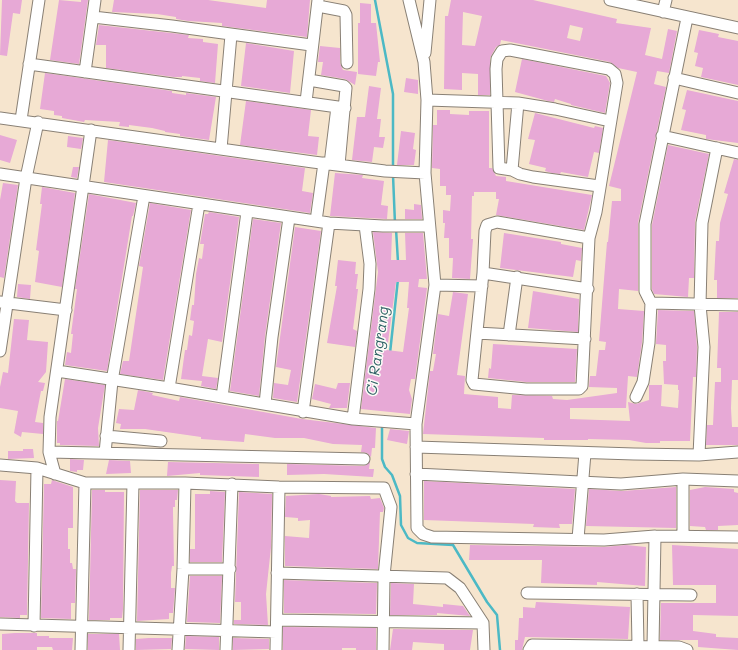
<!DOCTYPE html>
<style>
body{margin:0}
canvas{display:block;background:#f6e5ce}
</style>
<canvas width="738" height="650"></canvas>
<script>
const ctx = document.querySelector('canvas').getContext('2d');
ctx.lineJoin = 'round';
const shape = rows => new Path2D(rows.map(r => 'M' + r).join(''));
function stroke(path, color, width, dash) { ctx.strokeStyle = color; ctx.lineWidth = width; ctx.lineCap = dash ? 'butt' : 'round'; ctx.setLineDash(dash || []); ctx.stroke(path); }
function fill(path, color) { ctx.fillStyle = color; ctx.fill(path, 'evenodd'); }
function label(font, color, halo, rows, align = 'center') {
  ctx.font = font + ' Mali,sans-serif'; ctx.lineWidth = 3; ctx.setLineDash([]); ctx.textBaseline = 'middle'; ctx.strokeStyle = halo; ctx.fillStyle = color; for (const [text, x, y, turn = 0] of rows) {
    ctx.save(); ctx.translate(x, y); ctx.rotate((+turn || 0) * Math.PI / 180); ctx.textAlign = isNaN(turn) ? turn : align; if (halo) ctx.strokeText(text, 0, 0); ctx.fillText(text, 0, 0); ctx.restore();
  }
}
stroke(shape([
 [375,0,393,94,393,168],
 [393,175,395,224],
 [396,229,398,262],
 [390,353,398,279],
 [382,423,382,459,385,467,392,475,400,496,401,525,408,538,417,543,453,545,487,602,497,615,500,650]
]), '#4cb9c5', 2.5);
fill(shape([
 [2,0,22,0,20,14,13,13,7,56,0,55],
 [59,0,81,2,81,0,88,0,79,64,50,60],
 [114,0,208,0,266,8,267,0,310,0,307,37,222,26,222,23,188,21,176,19,176,17,157,14,112,12],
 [451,0,533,0,617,19,616,23,651,28,645,55,662,59,668,29,677,31,669,73,657,71,654,84,666,87,638,223,638,291,619,289,618,309,644,311,642,342,637,377,628,376,626,408,570,408,570,419,630,421,628,402,636,404,649,400,649,385,662,385,661,406,678,408,679,390,678,390,678,385,664,384,663,361,666,361,666,345,656,344,658,310,694,311,697,347,696,377,693,377,690,441,660,441,660,443,646,443,629,440,588,439,588,440,544,440,544,438,423,434,430,371,433,371,436,354,433,354,438,314,449,316,453,292,468,294,457,375,465,376,464,394,498,397,498,408,511,409,512,395,552,396,553,399,567,400,617,393,617,388,589,387,590,376,596,376,599,350,605,350,606,342,599,341,607,242,608,242,612,201,621,201,621,189,609,186,637,72,618,68,610,62,501,40,500,45,496,47,490,58,490,95,478,95,478,74,462,73,462,90,444,89,445,16,448,16],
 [463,12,482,16,475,46,462,45],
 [570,25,583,28,580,41,567,38],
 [360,3,371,4,371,23,376,23,380,62,378,62,376,76,358,74,358,23,360,23],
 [99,25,189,35,188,38,203,39,203,42,218,44,215,83,200,81,200,78,182,76,182,77,174,77,106,68,106,45,96,45],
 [699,30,719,34,718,37,738,41,738,85,701,77,703,68,695,66,698,53,694,52],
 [246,43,294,51,290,93,241,86],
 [320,46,340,48,340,63,343,70,357,72,355,85,345,79,321,75,323,62,318,62],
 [522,59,606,76,610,83,605,113,571,105,571,104,555,99,554,102,548,101,515,92],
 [45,73,172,91,172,93,186,95,186,93,216,97,209,140,180,136,180,134,165,132,165,131,152,128,129,125,129,127,119,126,120,122,85,120,84,122,62,118,62,116,54,115,54,111,40,109],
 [406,78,418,80,418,94,404,92],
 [369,86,381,88,377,119,381,119,379,137,385,137,383,148,374,147,372,162,352,160,357,117,365,117],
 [687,90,738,101,738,143,706,139,706,135,681,130,686,110,682,109],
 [246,101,311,110,308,136,319,137,317,155,240,145],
 [437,110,450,110,450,114,469,115,469,111,489,111,489,168,492,168,496,176,506,177,506,181,592,195,584,230,496,215,499,199,496,199,496,192,474,192,474,196,472,196,471,239,473,239,470,279,452,278,453,258,449,258,449,238,444,238,445,223,443,223,443,210,450,211,451,195,446,195,446,186,440,186,440,169,432,168,433,125,437,125],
 [535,113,594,128,595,126,603,128,599,153,594,152,588,177,561,172,560,174,552,173,545,171,546,168,529,164,535,140,528,139],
 [401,131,415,133,413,149,416,150,414,165,397,165],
 [0,135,17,140,10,163,0,160],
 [68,136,83,138,81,149,67,147],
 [108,140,305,168,302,191,313,193,310,213,104,182],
 [668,145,709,154,695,222,694,278,689,278,688,297,654,294,652,289,652,225],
 [734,159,738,160,738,298,717,298,717,280,714,280,716,241,719,241,720,223,728,194,724,193],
 [73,167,79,167,77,178,71,177],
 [335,173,363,175,362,178,384,181,381,205,388,206,387,219,330,216],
 [3,183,18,185,4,278,0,277,0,200],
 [42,187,75,193,62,287,35,282,39,251,36,250,42,204,40,204],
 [89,194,136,203,133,216,132,216,107,371,65,365,67,352,71,353,73,334,71,334,77,289,75,289],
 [150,203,191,210,163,380,120,374,123,361,129,361,143,267,139,266],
 [414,204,421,205,422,219,405,219,405,209,414,210],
 [209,212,239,217,222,342,208,339,202,376,218,378,216,389,201,386,202,381,181,379,185,350,187,350,189,335,192,336,194,321,190,320,192,305,194,305,196,274,199,258,202,259,204,244,200,244,205,214,208,214],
 [253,219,281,223,265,336,259,396,230,391],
 [295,227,321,231,297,402,273,398,274,383,288,385,291,370,276,367],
 [373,232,392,233,391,260,406,260,405,233,423,233,427,279,419,279,418,287,427,288,415,379,411,379,409,390,412,399,410,414,361,409,378,272],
 [396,282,409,282,407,308,409,308,403,352,387,350],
 [504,233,561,242,561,244,582,248,581,261,576,260,573,277,500,268],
 [338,260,356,262,355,274,358,274,356,289,358,289,353,329,357,331,355,347,327,343,337,286,335,286],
 [18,284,31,285,30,299,17,297],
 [533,291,579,299,578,332,528,328],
 [719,312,738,312,738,380,732,380,731,408,732,427,738,427,738,445,706,445,707,425,713,425,715,382,721,382,721,368,717,368],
 [14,319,29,320,27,340,48,342,46,372,38,382,45,383,43,391,41,391,35,422,43,423,43,434,22,432,21,437,14,433,18,411,0,408,0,387,3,372,8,373],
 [493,344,577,349,575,382,526,382,488,378,489,368,491,369],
 [65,379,105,385,98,428,99,446,60,445,60,443,57,443,57,421,58,421],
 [338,383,350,383,347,408,329,408,331,404,312,399,315,384,336,389],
 [138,390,153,393,152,395,179,401,180,397,302,419,376,428,375,448,372,448,371,457,367,453,361,452,362,445,333,444,304,438,275,438,245,434,244,442,201,439,201,437,145,429,120,429,121,424,116,423,119,409,134,410],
 [390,429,409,431,407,444,387,440],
 [23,449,33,449,34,458,8,459,8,451,23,451],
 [70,459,84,460,83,470,77,470,77,472,70,471],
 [109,460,130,461,131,473,106,474],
 [168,462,259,464,259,477,200,475,200,473,167,476],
 [370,462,369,469,374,469,373,477,324,474,287,475,287,464,364,466],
 [0,480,16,481,15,501,17,503,29,503,27,615,20,615,20,618,0,617],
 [52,480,73,487,73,528,68,528,68,549,70,549,70,563,72,563,73,569,76,569,75,603,71,603,71,619,41,618,44,484,51,484],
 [424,481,575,489,572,524,559,524,560,528,533,527,534,524,424,520],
 [676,487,676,528,586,526,589,489,622,491],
 [705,487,734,489,734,492,738,493,738,525,718,526,718,530,706,530,705,527,690,526,690,490],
 [92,490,105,490,105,492,124,492,123,609,122,618,110,618,110,620,89,620],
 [140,490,178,490,177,500,175,500,175,507,173,507,173,512,174,566,172,566,171,573,171,588,175,588,173,613,169,613,169,619,137,621],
 [210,491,225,492,222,562,190,562,190,549,195,549,195,494,210,494],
 [239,492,272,494,271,547,266,594,268,625,234,624,234,620,241,620,241,602,235,602],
 [319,494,331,496,331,497,370,496,371,499,380,498,384,508,383,512,380,512,378,569,285,566,285,536,309,538,310,520,298,521,298,518,285,517,286,496],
 [470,545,604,547,626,545,646,547,645,586,597,582,597,585,541,583,542,560,469,560],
 [672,545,738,549,738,616,693,615,693,631,716,634,716,637,738,638,738,650,698,647,698,640,660,640,661,603,716,603,716,585,673,585],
 [190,576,222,576,220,623,187,622],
 [284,580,377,583,376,614,284,613],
 [391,583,414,584,413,604,443,607,443,604,463,606,470,616,437,613,437,615,390,615],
 [536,602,630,607,628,639,525,637,522,650,515,650,515,640,518,640,519,618,523,618,523,607,535,608],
 [283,627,376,628,376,650,356,650,356,648,342,648,342,650,283,650],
 [393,629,473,630,470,650,444,650,444,644,413,642,412,650,390,650],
 [15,633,37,633,37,636,49,636,49,638,73,638,72,650,53,650,52,647,37,647,37,650,2,650,2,634],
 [88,634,119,634,120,650,88,650],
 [186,636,219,637,219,650,185,649],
 [149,638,172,638,171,649,136,650,136,639],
 [233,638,269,639,269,649,233,650]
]), '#e7a9d6');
const minor = shape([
 [409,0,424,62,427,100,425,173,435,285,416,424,417,528,423,534,432,537,604,540,655,536,738,537],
 [610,0,738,28],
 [318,6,344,11,346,15,347,63],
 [663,12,666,0],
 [93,17,172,26,311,45],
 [425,53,430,0],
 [29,64,345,108],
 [85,72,95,0],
 [674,78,738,93],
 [309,80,344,86,346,88,339,165],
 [427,100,518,103,555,109,610,121],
 [306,102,318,0],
 [0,118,313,162,385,171,425,173],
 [21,120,39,0],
 [662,136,738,153],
 [221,149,231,35],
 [330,164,337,107],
 [512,170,518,103],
 [0,174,329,223,383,226,429,226],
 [316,221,324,163],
 [589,238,497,222,487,225,485,231,483,273,472,380,474,384,526,389,579,389,582,386,589,238,596,212,617,83,615,74,609,69,510,50,502,51,497,59,496,69,499,168,512,170,520,174,533,177,599,186],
 [483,273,588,289],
 [435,285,482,286],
 [0,302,66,310],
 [651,303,738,305],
 [477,333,585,339],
 [509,335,517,277],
 [0,351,26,178,38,122],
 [57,371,169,388,353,419,416,424],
 [169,388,199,204],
 [222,397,247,212],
 [636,397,643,382,649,343,651,303,645,291,645,224,687,18],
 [265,404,272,337,289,218],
 [303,412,329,223],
 [353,419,369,289,370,264,365,225],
 [106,436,161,441],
 [416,447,634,454,699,455,738,452],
 [49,452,364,459],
 [105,453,112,381,144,196],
 [699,455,704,347,700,305,702,223,717,148],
 [0,465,37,468,85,483,185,483,279,487,384,488,391,507,384,576,383,650],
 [55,474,49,452,50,417,91,130],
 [416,474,621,484,683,479,738,481],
 [683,536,683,479],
 [578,539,585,453],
 [183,569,230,569],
 [277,573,447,578,460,588,483,623,484,650],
 [527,593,691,595],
 [637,594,638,646],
 [277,620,483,623],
 [0,624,276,632],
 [34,626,37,468],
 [653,646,655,536],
 [81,650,85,483],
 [129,650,133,483],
 [178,650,183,569,185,483],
 [226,650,232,484],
 [276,650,279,487],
 [529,650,532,645,679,647,687,650]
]);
stroke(minor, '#898075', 13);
stroke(minor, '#fff', 11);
label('italic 15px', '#326368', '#fdfcf7', [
 ["Ci Rangrang",378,351,-82]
]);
</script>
